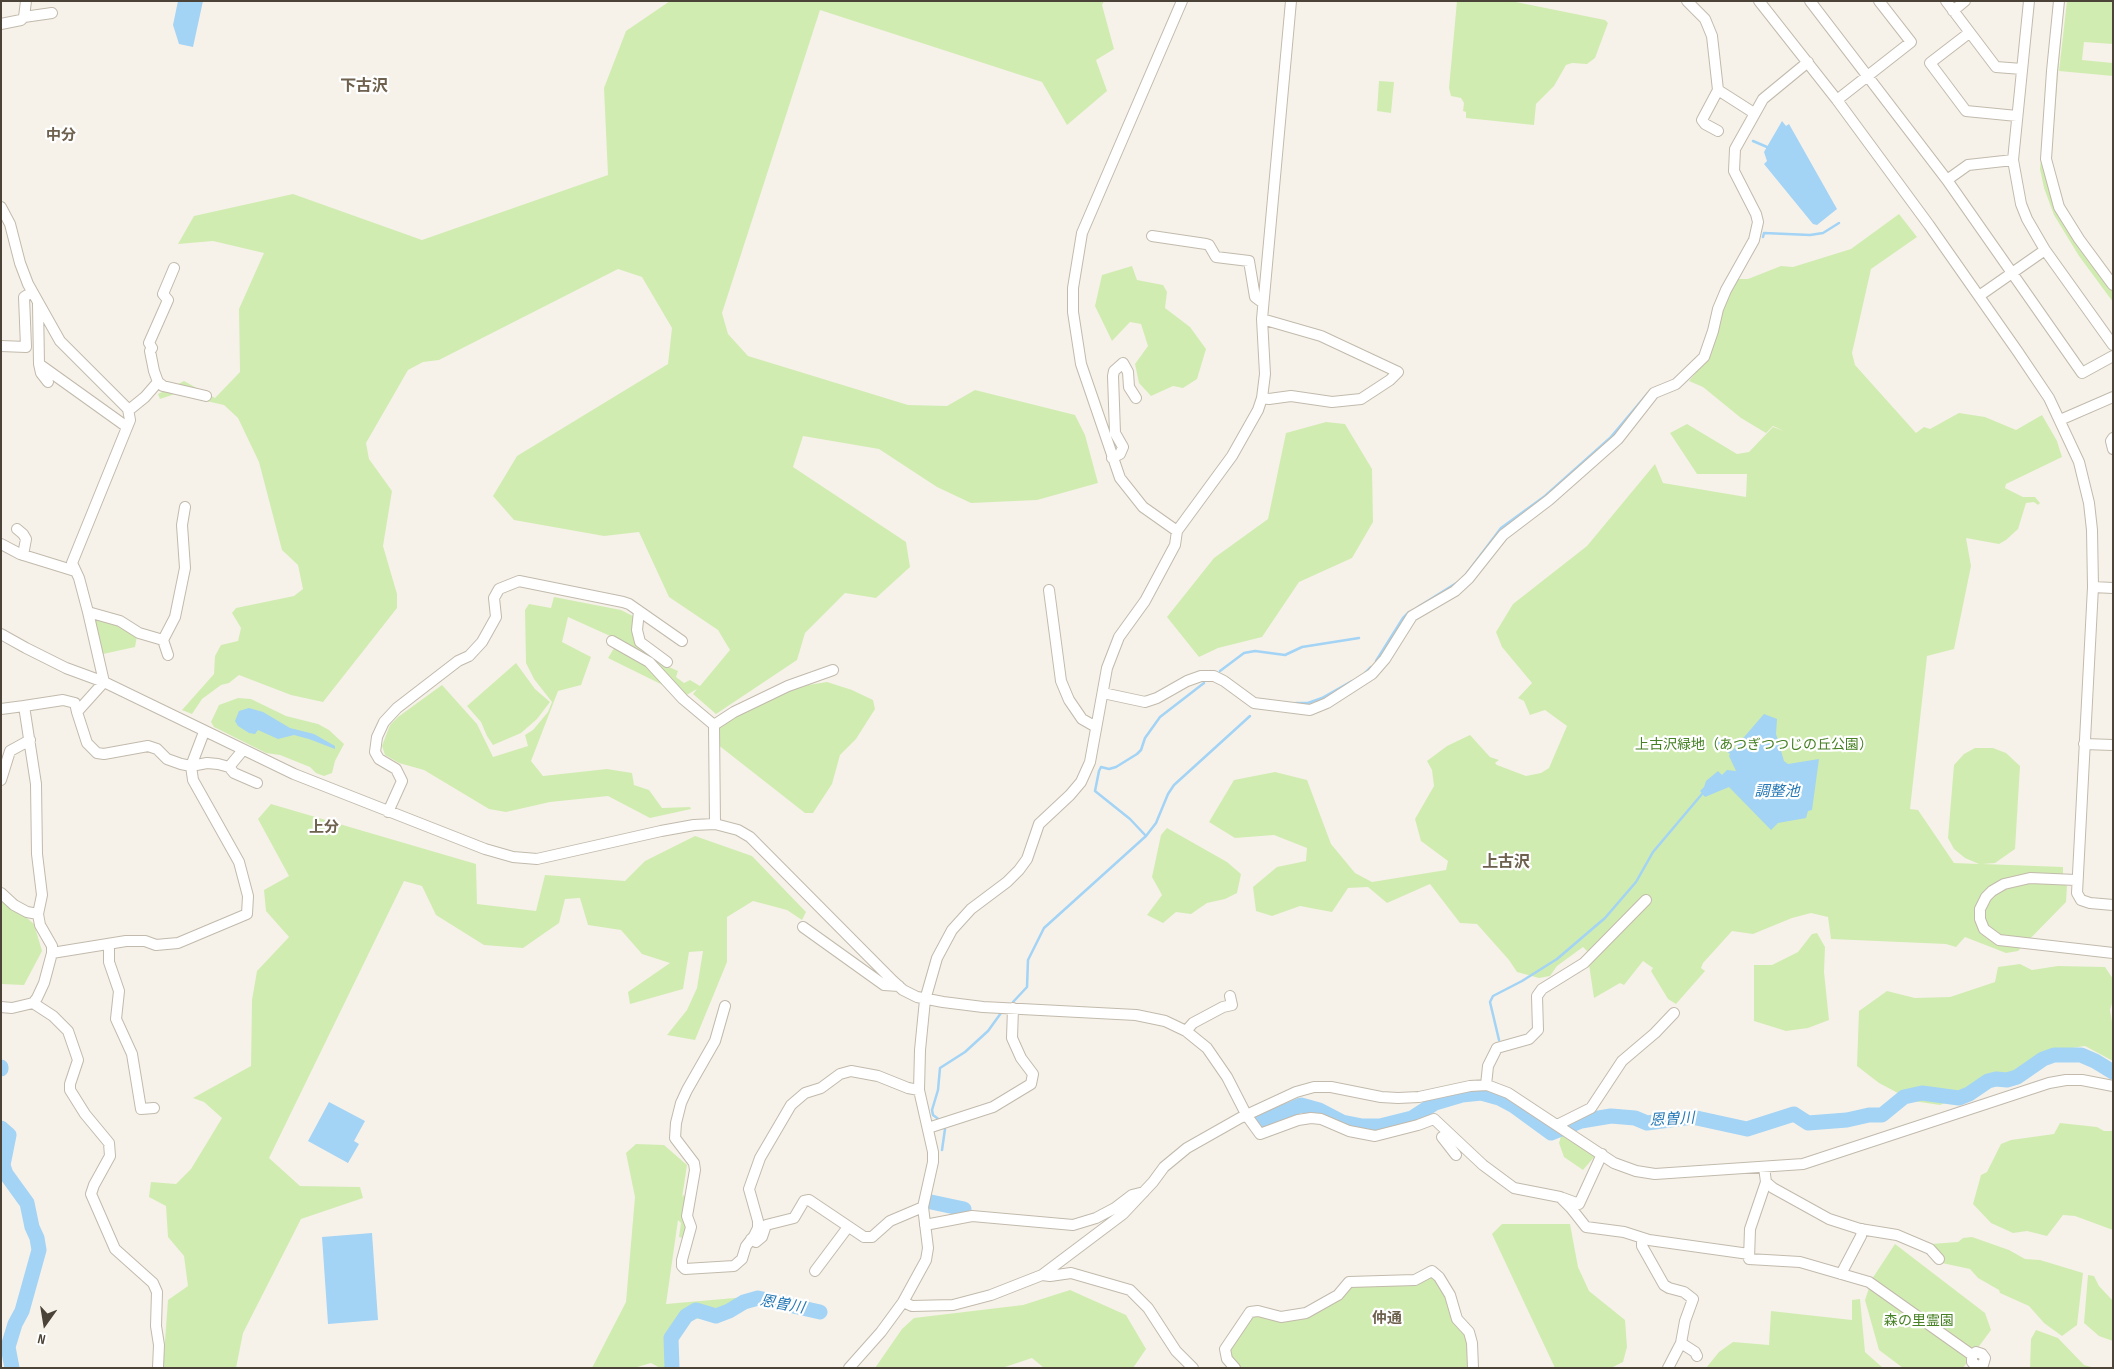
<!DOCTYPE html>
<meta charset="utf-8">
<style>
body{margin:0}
#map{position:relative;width:2114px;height:1369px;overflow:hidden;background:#f6f2ea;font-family:"Sofia Sans Condensed",sans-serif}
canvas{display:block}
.frame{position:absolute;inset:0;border:2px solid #4b4337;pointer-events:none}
.north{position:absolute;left:20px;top:1299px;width:50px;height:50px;-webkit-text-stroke:4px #fff;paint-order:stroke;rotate:193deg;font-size:14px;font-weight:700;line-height:20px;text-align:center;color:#4b4337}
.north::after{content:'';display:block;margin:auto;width:18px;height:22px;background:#4b4337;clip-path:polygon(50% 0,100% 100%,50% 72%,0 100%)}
</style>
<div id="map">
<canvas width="2114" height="1369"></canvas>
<div class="frame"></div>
<div class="north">N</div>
</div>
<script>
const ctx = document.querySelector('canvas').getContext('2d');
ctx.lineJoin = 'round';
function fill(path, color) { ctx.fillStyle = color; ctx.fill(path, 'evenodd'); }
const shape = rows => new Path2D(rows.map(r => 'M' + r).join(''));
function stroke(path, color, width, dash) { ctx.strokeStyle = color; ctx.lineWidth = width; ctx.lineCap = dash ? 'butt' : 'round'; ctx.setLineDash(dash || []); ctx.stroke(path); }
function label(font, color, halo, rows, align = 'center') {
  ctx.font = font + ' "Sofia Sans Condensed","Noto Sans JP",sans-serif'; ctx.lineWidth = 4.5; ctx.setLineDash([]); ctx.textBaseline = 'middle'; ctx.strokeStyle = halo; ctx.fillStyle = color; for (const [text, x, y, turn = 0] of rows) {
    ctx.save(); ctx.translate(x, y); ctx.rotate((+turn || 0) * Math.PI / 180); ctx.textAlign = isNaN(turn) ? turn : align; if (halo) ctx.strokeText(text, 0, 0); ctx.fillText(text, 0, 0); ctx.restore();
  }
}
fill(shape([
 [670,1,1104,1,1102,5,1114,49,1096,60,1107,91,1067,125,1042,82,820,10,722,313,728,334,748,356,908,405,947,406,975,390,1075,415,1085,435,1098,483,1037,500,971,503,937,487,879,449,803,436,793,467,906,542,910,567,876,598,845,593,805,633,797,660,716,714,693,694,697,689,685,696,608,658,619,640,568,617,562,642,591,657,581,685,558,691,531,761,543,776,607,769,632,773,634,785,649,790,662,808,690,807,691,809,650,818,608,796,550,802,506,812,489,809,424,770,399,763,385,755,382,746,390,725,398,717,442,685,477,724,493,757,528,746,525,735,533,730,548,712,552,702,534,679,526,663,525,610,529,604,551,608,554,597,621,610,635,617,639,643,669,667,678,671,676,677,684,683,690,680,700,686,730,650,718,630,669,597,639,532,604,536,514,520,493,496,517,456,668,364,672,328,642,277,618,269,439,360,423,362,408,370,366,443,369,459,392,491,383,546,397,594,397,608,323,702,291,695,239,675,229,683,221,685,202,699,192,714,182,710,214,674,215,656,221,645,238,641,241,628,232,613,236,608,294,596,303,589,298,565,282,550,259,462,238,418,224,405,175,394,160,399,158,394,184,381,215,398,240,372,239,309,264,253,213,241,178,244,194,216,293,194,422,240,608,175,604,88,626,31],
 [1457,1,1511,1,1605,20,1608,23,1595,58,1587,64,1572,63,1566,65,1554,86,1536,104,1534,125,1466,118,1466,112,1463,111,1464,103,1461,98,1451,96,1449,88],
 [2054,1,2064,1,2051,160,2060,204,2113,280,2113,302,2079,256,2054,215,2044,188,2040,169],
 [2067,1,2113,1,2113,44,2084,42,2082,60,2113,63,2113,76,2059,71],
 [1379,81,1394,82,1391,113,1377,111],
 [1899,214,1917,237,1871,269,1852,353,1855,365,1916,433,1924,427,1930,429,1959,413,1985,417,2016,430,2042,415,2057,441,2062,457,2006,484,2005,488,2023,497,2035,497,2040,503,2038,505,2034,502,2026,503,2018,529,2006,540,1999,544,1966,538,1971,566,1954,649,1927,656,1910,809,1918,810,1954,863,1979,864,1965,858,1954,849,1948,838,1954,765,1964,754,1975,748,1993,748,2006,753,2020,766,2015,849,1995,863,1983,864,2063,867,2063,883,2067,886,2066,902,2018,951,2006,953,1965,937,1956,947,1946,944,1831,939,1828,917,1811,913,1792,918,1753,934,1732,931,1703,963,1701,968,1705,971,1676,1004,1668,999,1651,971,1653,968,1643,961,1624,985,1620,983,1594,998,1587,951,1583,947,1557,966,1550,976,1539,978,1517,972,1509,960,1477,924,1460,923,1430,884,1387,903,1368,887,1348,888,1332,912,1300,906,1272,916,1256,911,1253,887,1277,867,1306,861,1307,848,1274,835,1235,838,1209,822,1234,780,1275,772,1307,780,1331,844,1355,873,1372,882,1446,870,1448,861,1421,841,1415,819,1434,786,1432,770,1427,761,1447,746,1470,735,1490,757,1499,760,1495,763,1497,765,1526,776,1541,773,1549,768,1567,726,1545,710,1530,715,1524,701,1518,698,1532,683,1502,647,1496,632,1513,604,1587,546,1655,464,1663,483,1746,497,1747,474,1697,474,1670,433,1687,424,1737,454,1749,452,1773,427,1784,431,1773,426,1766,433,1741,418,1703,387,1689,381,1698,370,1721,310,1737,279,1748,279,1781,266,1793,267,1851,249],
 [1132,266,1137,280,1163,285,1167,292,1165,308,1190,327,1206,349,1197,379,1183,388,1173,386,1151,396,1139,383,1135,364,1148,346,1141,324,1130,322,1112,341,1095,306,1102,275],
 [1326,422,1345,424,1372,469,1373,522,1352,558,1299,582,1262,637,1218,648,1199,657,1167,617,1214,558,1268,519,1286,433],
 [96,616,119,624,137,636,135,647,103,654,93,619],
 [516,663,535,689,550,702,537,719,521,733,493,745,487,736,481,722,467,706],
 [827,682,852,690,873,700,875,709,856,739,840,755,832,784,813,813,805,813,717,744,718,730,726,720,786,692,808,685],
 [238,698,251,699,286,716,318,724,329,730,344,744,335,761,332,773,324,776,316,773,310,767,280,755,266,753,214,727,211,722,219,705],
 [271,804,476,864,477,904,536,911,545,875,625,881,645,861,695,836,752,856,806,912,802,920,787,910,753,901,727,917,727,962,695,1040,667,1035,687,1010,697,988,703,951,689,952,683,989,630,1004,628,992,670,963,642,954,621,930,588,925,580,898,565,899,559,923,523,948,484,945,436,915,422,886,404,881,269,1158,300,1186,360,1187,363,1198,301,1219,243,1333,236,1368,163,1368,168,1300,188,1286,184,1256,168,1237,166,1206,149,1197,151,1182,176,1184,191,1169,222,1118,204,1102,193,1098,251,1066,252,1000,257,971,289,937,266,911,264,890,289,876,258,819],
 [1167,828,1227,862,1241,874,1237,893,1225,899,1207,903,1191,914,1176,912,1163,923,1147,915,1162,895,1152,877,1161,835],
 [1,896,34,924,42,951,24,985,1,984],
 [1817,933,1825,947,1824,972,1829,1020,1808,1028,1786,1031,1754,1021,1754,965,1772,965,1798,952,1812,934],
 [2020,964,2032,970,2058,966,2105,967,2113,979,2113,1000,2110,1010,2113,1028,2113,1061,2085,1046,2046,1052,2024,1069,1940,1105,1913,1101,1879,1083,1857,1066,1859,1011,1887,991,1915,998,1950,997,1995,982,1998,967],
 [2060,1123,2097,1127,2104,1131,2113,1131,2113,1230,2075,1216,2063,1215,2047,1236,2027,1231,2013,1233,1991,1223,1973,1204,1981,1175,1987,1172,2001,1144,2011,1140,2054,1134],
 [1562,1133,1595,1156,1583,1170,1564,1157,1559,1143],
 [636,1144,664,1145,687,1165,682,1198,683,1195,688,1198,689,1227,686,1239,679,1237,681,1223,678,1220,666,1304,746,1297,750,1304,678,1324,670,1346,669,1368,660,1368,651,1363,634,1368,592,1368,626,1302,635,1197,626,1153],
 [1502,1224,1570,1224,1578,1267,1589,1291,1625,1320,1627,1347,1623,1362,1611,1368,1555,1368,1492,1234],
 [1972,1237,2009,1250,2025,1259,2040,1260,2083,1273,2077,1325,2062,1336,2044,1323,2029,1306,2000,1293,1999,1290,1978,1278,1970,1269,1942,1263,1930,1248,1931,1244,1958,1242,1963,1238],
 [1895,1244,1985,1313,1991,1330,1963,1368,1903,1368,1879,1350,1865,1300,1872,1279],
 [1434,1275,1466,1333,1470,1368,1239,1368,1230,1359,1229,1347,1251,1313,1284,1320,1348,1287],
 [2088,1275,2094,1276,2099,1286,2113,1301,2113,1341,2099,1336,2084,1323],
 [1070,1290,1126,1315,1146,1349,1133,1368,1044,1368,1032,1358,1002,1368,875,1368,902,1329,914,1318,1023,1305],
 [1860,1299,1865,1352,1883,1368,1706,1368,1719,1352,1733,1342,1769,1345,1771,1311,1852,1320,1852,1300],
 [2036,1330,2058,1338,2084,1365,2095,1368,2030,1368,2031,1339]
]), '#d1ecb1');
fill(shape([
 [178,1,203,1,193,47,179,44,173,25],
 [1782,121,1786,126,1789,124,1837,209,1817,225,1813,224,1764,164,1767,161,1764,152],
 [249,708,263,712,290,728,314,734,335,746,335,749,309,739,294,735,278,739,258,730,255,734,249,733,238,726,235,721,239,711],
 [1764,714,1777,719,1776,734,1784,761,1788,764,1819,759,1812,810,1808,811,1806,818,1778,823,1771,830,1729,787,1705,797,1700,791,1704,787,1706,781,1718,771,1722,775,1727,770,1736,771,1729,756,1730,754,1713,740,1714,738,1732,751],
 [329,1102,365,1121,354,1141,359,1144,348,1163,308,1141],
 [372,1233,378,1320,328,1324,322,1237]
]), '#a3d3f5');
stroke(shape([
 [1753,141,1767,147],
 [1763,237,1764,233,1810,235,1823,233,1839,223],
 [1464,577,1501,528,1545,496,1610,438,1648,393],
 [1418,607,1458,582],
 [1376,661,1403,618,1409,612],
 [1220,671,1244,653,1255,651,1285,655,1302,647,1359,638],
 [1365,673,1371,667],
 [1296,703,1308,703,1322,698,1352,681],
 [1146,836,1130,819,1095,791,1099,771,1101,767,1109,769,1116,767,1137,754,1141,750,1145,738,1160,717,1204,683],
 [1013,1002,1027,987,1028,960,1044,928,1146,836,1156,823,1168,794,1174,785,1250,716],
 [1499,1040,1490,1002,1493,996,1522,981,1557,959,1605,918,1636,882,1653,852,1702,794],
 [941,1121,933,1115,932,1110,938,1090,940,1068,965,1052,988,1031,1001,1013],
 [942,1150,945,1129,943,1126]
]), '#a3d3f5', 2.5);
stroke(shape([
 [1,1067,1,1069],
 [1260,1122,1301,1105,1319,1110,1342,1122,1362,1126,1380,1126,1412,1118,1435,1103,1462,1095,1481,1093,1499,1098,1514,1106,1551,1133,1581,1121,1611,1116,1635,1118,1647,1123,1692,1117,1747,1129,1794,1114,1808,1123,1847,1120,1869,1115,1882,1115,1904,1097,1922,1093,1959,1098,1969,1094,1988,1081,1996,1079,2007,1080,2017,1077,2043,1059,2054,1055,2081,1055,2095,1061,2113,1072],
 [1,1128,9,1135,3,1165,6,1174,27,1203,32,1227,37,1238,39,1250,22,1311,15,1324,8,1347,12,1368],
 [931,1202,964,1209],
 [672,1368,671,1338,686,1316,696,1310,716,1316,729,1311,744,1302,758,1298,820,1312]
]), '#a3d3f5', 15);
const minor = shape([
 [1687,1,1705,19,1712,36,1718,90,1754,113],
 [1759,1,1837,100,1929,225,2018,352,2049,398,2079,462,2089,503,2092,530,2093,587,2077,893,2081,900,2090,903,2113,905],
 [1810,1,1947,180,2082,373,2113,356],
 [1946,1,1996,67,2022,69],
 [2059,1,2052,71,2046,159,2059,207,2079,239,2113,285],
 [1953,11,1965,1],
 [24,17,26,1],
 [1,24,21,20,24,17,52,13],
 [1969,33,1930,63,1966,111,2017,116],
 [1718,90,1702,120,1705,124,1718,131],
 [1837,100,1911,42,1879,1],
 [1947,180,1968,165,2013,160],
 [1,207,10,224,20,263,28,284,60,341,128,409,130,420,72,563,79,578,88,612,104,682,77,712,75,703,63,700,24,706,36,784,37,854,42,895,38,914,40,925,52,946,52,953,44,983,37,998,33,1003,12,1008,1,1007],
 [1152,236,1206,244,1209,245,1216,257,1249,261,1255,297,1263,303],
 [2045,250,2113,345],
 [1979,296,2045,250,2027,219,2021,204,2013,160,2029,1],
 [38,304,39,364,41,373,48,382],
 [1262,319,1321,336,1398,372,1390,380,1361,399,1332,402,1291,396,1269,399,1262,398],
 [1,346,26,347,24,297,32,292],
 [39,364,127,427],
 [158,382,163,386,206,396],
 [129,410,145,397,158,382,154,371,150,351,152,348,149,343,168,300,163,294,174,268],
 [2060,420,2113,397],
 [2113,438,2111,441,2113,449],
 [1112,458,1120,454,1123,447,1115,433,1113,376,1114,371,1123,363,1128,372,1129,387,1136,398],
 [17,529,23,534,26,539,23,555],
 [1177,531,1143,507,1120,478,1081,364,1073,312,1073,288,1082,233,1182,1],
 [1,544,20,554,75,571],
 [2093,587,2113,588],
 [1049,590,1061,681,1069,700,1082,719,1096,727],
 [639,611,637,630,640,642,667,662],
 [88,612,120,621,139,633,163,640,175,617,185,568,182,525,185,507],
 [1,634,26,648,66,668,104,682,294,774,485,849,513,857,537,859,661,831,694,825,715,824,738,830,750,837,893,981,903,990,917,997,943,1002,983,1007,1136,1015,1165,1021,1186,1031,1207,1048,1227,1077,1247,1116,1260,1134,1298,1120,1311,1118,1321,1119,1349,1131,1375,1136,1418,1125,1434,1119,1483,1165,1514,1188,1560,1197,1571,1208,1586,1227,1624,1232,1649,1240,1749,1254],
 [163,640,168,655],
 [612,641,649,662,683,699,714,725],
 [1103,693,1145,702,1157,698,1187,681,1201,676,1214,676,1224,681,1254,703,1310,710,1327,703,1372,674,1385,659,1412,616,1455,591,1469,578,1503,535,1549,500,1618,439,1654,393,1676,384,1704,357,1713,331,1718,309,1726,290,1754,240,1758,222,1756,214,1734,171,1735,149,1763,99,1808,62],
 [1,709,24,706],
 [77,712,87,743,97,753,104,754,148,746,157,749,167,759,181,764,191,766,207,763,218,764,229,767,243,750],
 [2084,744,2113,745],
 [229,767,234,773,257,783],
 [1,780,10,751,30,740],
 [388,812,402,781,396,769,379,759,375,752,377,737,384,722,397,708,458,661,469,656,482,642,496,617,494,598,499,589,519,581,623,602,629,604,682,641],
 [715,824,714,725,734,712,788,686,833,670],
 [2076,880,2030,878,2004,884,1992,891,1986,897,1980,909,1980,919,1984,929,1999,940,2113,953],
 [1,893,14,905,27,912,38,914],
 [803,927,884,985,899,986],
 [109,944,109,962,119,991,116,1019,132,1054,141,1109,154,1108],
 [52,953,126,941,145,941,156,945,178,943,247,914,248,896,239,862,193,780,191,766,204,732],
 [33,1003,53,1016,68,1031,78,1060,70,1084,70,1090,85,1114,109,1143,110,1156,94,1185,91,1194,115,1249,153,1283,157,1292,156,1326,159,1345,158,1368],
 [725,1006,715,1041,687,1090,681,1103,676,1123,675,1138,694,1163,695,1170,687,1216,691,1227,682,1260,682,1266,685,1269,734,1266,742,1259,746,1246,754,1236,758,1228,758,1221,749,1189,760,1158,791,1105,805,1093,821,1088,840,1074,851,1071,878,1076,908,1088,919,1090],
 [1186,1031,1193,1023,1223,1007,1232,1005,1230,996],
 [1486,1085,1488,1066,1497,1048,1529,1039,1538,1030,1537,996,1542,989,1584,963,1646,900],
 [1557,1125,1591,1108,1622,1061,1655,1033,1674,1013],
 [928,1128,993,1107,1031,1084,1033,1074,1021,1058,1012,1038,1013,1008],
 [1442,1137,1456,1155],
 [1764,1167,1766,1182,1750,1229,1749,1259,1800,1262,1869,1282,1972,1355,1976,1352,1982,1354,1985,1358,1983,1365,1979,1366,1974,1364,1972,1362,1972,1355],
 [1766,1182,1773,1188,1829,1219,1860,1229,1897,1235,1930,1249,1939,1259],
 [1563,1198,1579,1204,1602,1154],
 [925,1225,972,1216,1073,1225,1096,1218,1115,1208,1132,1195,1144,1192],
 [1642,1238,1642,1246,1664,1285,1669,1288,1684,1292,1693,1299,1685,1321,1681,1343,1668,1368],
 [751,1239,756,1242,762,1237,766,1225,794,1218,804,1201,809,1200,864,1237,872,1237,890,1221,923,1207],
 [815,1271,848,1227],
 [1841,1274,1861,1236,1862,1229],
 [1042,1275,1050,1276,1071,1273,1130,1290,1148,1308,1176,1351,1193,1368],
 [903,1302,912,1306,953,1305,991,1295,1042,1275,1123,1214,1153,1182,1164,1167,1187,1148,1240,1118,1296,1092,1314,1087,1331,1087,1381,1097,1398,1098,1419,1097,1470,1086,1487,1085,1508,1093,1614,1163,1636,1171,1655,1174,1803,1164,2049,1083,2066,1080,2082,1080,2113,1086],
 [1681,1343,1695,1352,1697,1356],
 [849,1368,881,1332,903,1302,926,1260,928,1248,923,1207,933,1162,933,1152,919,1090,920,1050,925,1000,937,958,952,930,971,909,1007,882,1019,870,1027,859,1039,824,1070,795,1081,782,1090,762,1107,668,1119,637,1145,601,1175,545,1177,531,1232,456,1258,410,1262,398,1265,374,1262,319,1291,1],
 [1235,1368,1227,1359,1225,1349,1250,1312,1258,1311,1281,1317,1306,1313,1338,1295,1349,1282,1415,1280,1432,1271,1439,1277,1450,1295,1457,1319,1469,1332,1472,1343,1473,1368]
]);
stroke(minor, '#c2baac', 12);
stroke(minor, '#fff', 10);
label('14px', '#478125', '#fff', [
 ["上古沢緑地（あつぎつつじの丘公園）",1754,745],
 ["森の里霊園",1919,1321]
]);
label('bold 15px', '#6e614e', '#fff', [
 ["中分",61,136],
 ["上分",324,828],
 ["仲通",1387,1319]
]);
label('italic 15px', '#2779b6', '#fff', [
 ["調整池",1777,792],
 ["恩曽川",1672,1120,-3],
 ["恩曽川",782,1305,10]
]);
label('bold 16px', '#6e614e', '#fff', [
 ["下古沢",364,87],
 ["上古沢",1506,863]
]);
</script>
